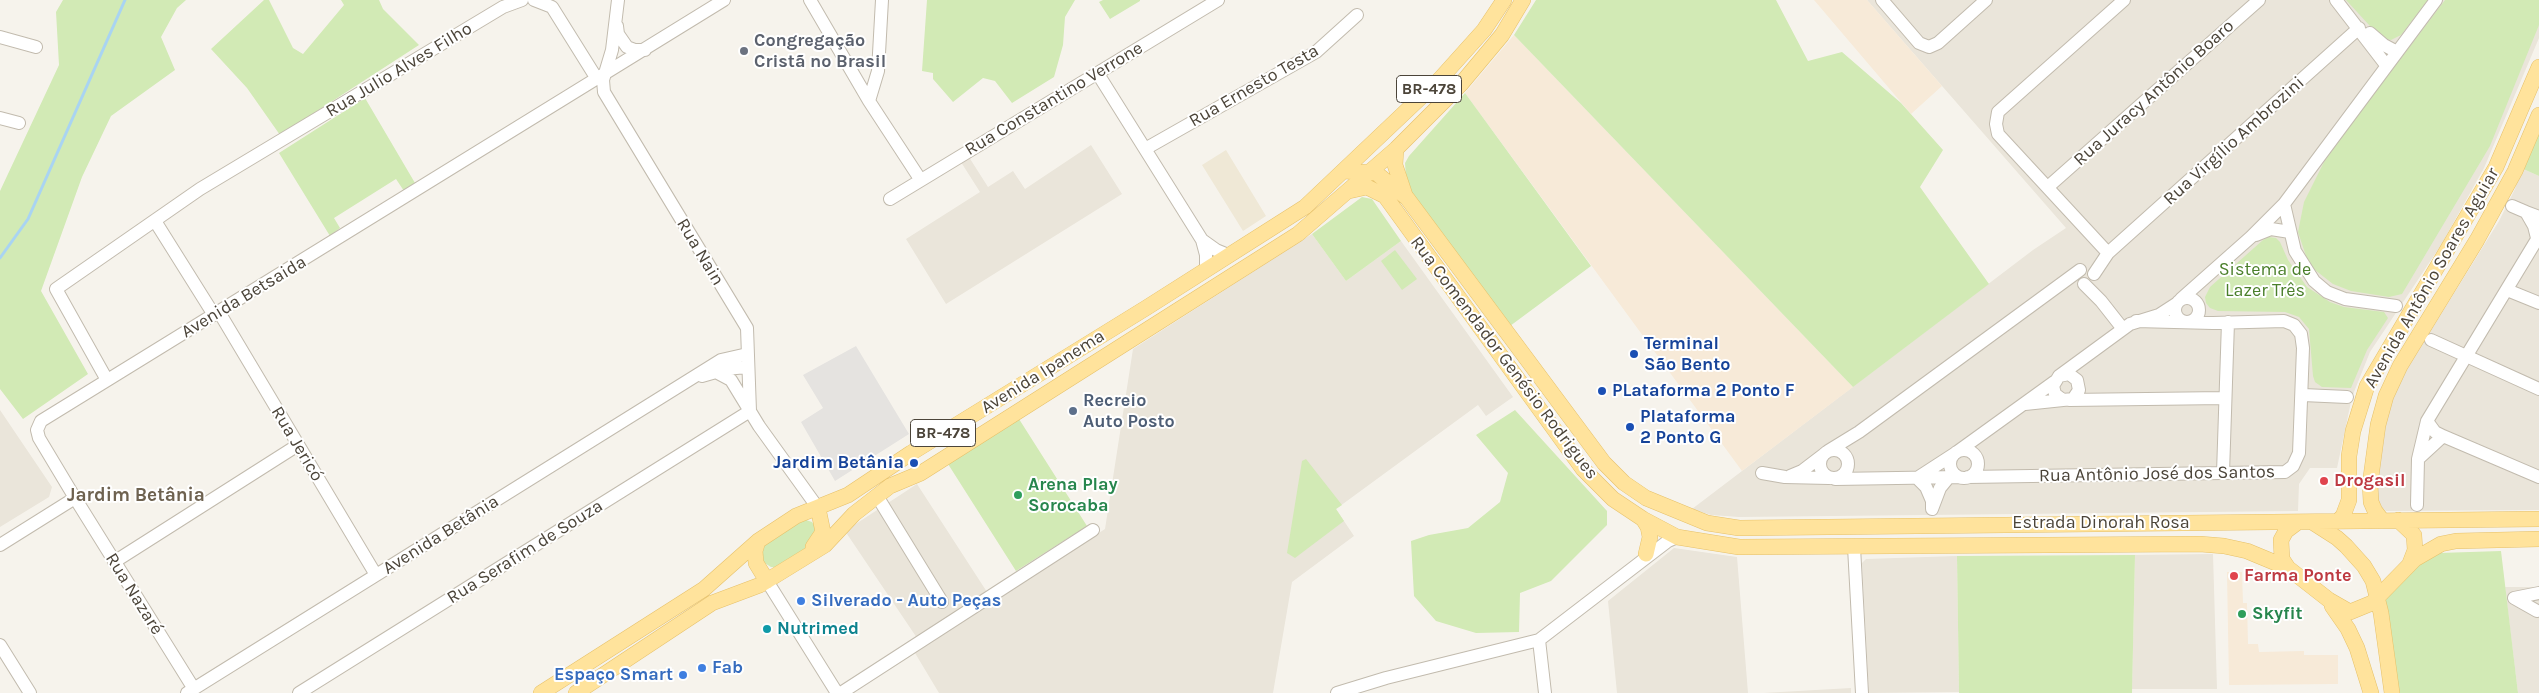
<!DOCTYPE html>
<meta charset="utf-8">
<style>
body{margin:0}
canvas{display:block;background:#f6f3ec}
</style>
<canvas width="2539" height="693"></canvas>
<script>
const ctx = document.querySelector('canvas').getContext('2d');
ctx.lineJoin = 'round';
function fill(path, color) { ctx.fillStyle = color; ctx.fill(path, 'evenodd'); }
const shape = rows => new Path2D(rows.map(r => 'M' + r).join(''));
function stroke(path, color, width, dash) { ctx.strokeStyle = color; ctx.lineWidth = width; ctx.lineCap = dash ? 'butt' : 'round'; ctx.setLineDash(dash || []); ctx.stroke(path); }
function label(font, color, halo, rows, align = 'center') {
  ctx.font = font + ' Karla,sans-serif'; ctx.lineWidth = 4; ctx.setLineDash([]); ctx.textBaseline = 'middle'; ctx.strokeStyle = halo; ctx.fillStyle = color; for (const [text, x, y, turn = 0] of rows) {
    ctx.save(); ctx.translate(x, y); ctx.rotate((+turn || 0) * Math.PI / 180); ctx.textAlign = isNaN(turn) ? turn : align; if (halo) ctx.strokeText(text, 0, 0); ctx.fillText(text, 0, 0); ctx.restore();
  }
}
fill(shape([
 [1867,0,2539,0,2539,38,2484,168,2441,245,2370,352,2352,397,2337,468,2310,468,2299,484,2298,511,1739,517,1711,515,1692,509,2033,250,2066,228],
 [1091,145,1122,194,946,304,906,239,980,192,959,159,967,154,988,187,1013,171,1025,189],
 [2521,168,2539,176,2539,510,2386,511,2378,504,2377,480,2386,419,2393,398,2404,374,2499,221,2515,189],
 [1312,234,1346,281,1401,241,1513,397,1486,416,1478,405,1336,509,1354,536,1292,582,1273,693,939,693,915,653,1105,529,1133,349],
 [0,410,52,487,49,497,0,527],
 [917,484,987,592,917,638,845,531],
 [1674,548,1737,557,1748,693,1617,693,1608,601],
 [2213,554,2217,689,2132,689,2135,555],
 [1957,556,1959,692,1869,693,1862,563,1866,559],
 [2505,587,2539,587,2539,693,2518,693],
 [1851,688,1851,693,1763,693]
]), '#eae5da');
fill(shape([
 [1814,0,1867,0,1942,86,1911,114],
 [1514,35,1853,387,1742,471,1465,93],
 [2227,572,2242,572,2243,603,2247,603,2248,644,2258,644,2259,652,2304,651,2304,655,2338,655,2338,684,2229,685]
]), '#f7ead8');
fill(shape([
 [1226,150,1266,216,1243,231,1202,165]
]), '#efe8d6');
fill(shape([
 [63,0,186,0,177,8,161,37,175,70,111,116,82,177,41,291,88,374,23,419,0,389,0,191,59,65,56,12],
 [264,0,269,0,293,48,303,54,344,5,341,0,379,0,383,9,419,45,280,135,247,88,211,49],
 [927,0,1075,0,1065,17,1063,45,1054,77,1012,103,995,81,983,78,953,102,933,79,933,73,922,71],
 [1103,0,1140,0,1140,1,1110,19,1099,2],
 [1536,0,1776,0,1808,61,1842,52,1901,103,1943,150,1920,187,1989,284,1853,387,1514,35],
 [2346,0,2428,0,2401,35,2391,40,2381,38],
 [2445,0,2539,0,2539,25,2490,146,2402,294,2389,297,2351,291,2333,284,2315,270,2307,259,2298,232,2304,202,2324,162,2346,131],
 [1465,93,1591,266,1510,326,1411,192,1406,178,1405,163,1409,156],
 [365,98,415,183,404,191,396,179,334,218,340,228,330,236,279,153],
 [2539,122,2539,176,2521,168],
 [1362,197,1372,199,1401,241,1346,281,1312,234],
 [2269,237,2276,238,2280,242,2288,260,2307,287,2330,302,2344,307,2384,312,2388,318,2367,350,2351,388,2322,387,2315,382,2313,376,2309,329,2299,317,2285,312,2218,311,2210,308,2206,303,2205,297,2210,287,2263,240],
 [1395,250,1417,279,1402,290,1381,261],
 [1515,410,1607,511,1607,525,1551,581,1520,593,1519,632,1476,633,1436,621,1414,596,1411,541,1429,535,1468,528,1500,502,1508,473,1476,435],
 [1019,419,1087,526,1016,571,948,464],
 [1306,459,1342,505,1336,509,1344,521,1295,558,1287,553,1302,461],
 [806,520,812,522,817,529,811,545,780,568,771,567,763,562,761,555,764,543,798,521],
 [2501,551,2518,693,2396,693,2384,605,2393,583,2418,561,2439,553],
 [2135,555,2132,693,1959,693,1957,556]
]), '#d2eab5');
fill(shape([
 [856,346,909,434,835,481,801,422,823,408,803,375]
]), '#e5e3e0');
stroke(shape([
 [0,258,28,219,125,0]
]), '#a9d4f2', 3);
const minor = shape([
 [534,0,552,7,597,79],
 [618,0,612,50,603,80,604,92,747,328,750,411],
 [810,0,869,101,920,179],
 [1882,0,1919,43,1929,47,1938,43,1986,0],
 [2336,0,2386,65],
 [617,26,618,34,627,47,635,50,645,50],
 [2370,33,2384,45,2397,52],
 [0,37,36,47],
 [1098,74,1202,240,1206,255,1206,270],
 [869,101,878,71,882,0],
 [0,118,19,123],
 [1145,149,1316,52,1357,15],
 [2049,186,2259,0],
 [890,199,1218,0],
 [2512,206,2526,212],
 [155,221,214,315],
 [2256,235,2271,229,2290,232],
 [2537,238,2534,226,2526,212,2539,217],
 [1202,240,1216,250,1228,255],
 [2108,253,1998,134,1996,124,1998,112,2124,0],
 [2094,274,2108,253,2359,28],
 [2084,284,2101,301,2123,329],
 [2507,290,2539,303],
 '2175 310a12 12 0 1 1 24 0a12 12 0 1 1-24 0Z',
 [2181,299,2251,237,2284,204],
 [2396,306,2345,299,2327,292,2314,281,2295,251,2284,204,2436,0],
 [219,312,376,575],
 [2431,340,2539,389],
 [713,370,748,367],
 [702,376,716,372,731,380,759,426,818,508],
 [2059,376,2069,374,2077,380,2079,390,2073,399,2063,400,2055,394,2053,386,2059,376,2130,324,2159,315,2176,304],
 [107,380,56,289,200,189,503,7,522,0],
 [2303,395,2347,397],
 [2069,400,2224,398],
 [2025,404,2063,400],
 [2427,421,2435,432,2443,436,2539,477],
 [2443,436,2418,459,2427,421,2539,236],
 '1820 464a14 14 0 1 1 28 0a14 14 0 1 1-28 0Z',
 '1950 464a14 14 0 1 1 28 0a14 14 0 1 1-28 0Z',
 [1828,451,1859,432,2080,270],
 [1957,452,2054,382],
 [1762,473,1785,477,1829,478],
 [2223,473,2228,322],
 [1790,476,1802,471,1823,455],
 [1968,477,2285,472,2293,466,2299,453,2303,348,2301,334,2294,325,2284,321,2213,323,2136,321],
 [1917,478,1926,487,1932,501,1932,509,1940,488,1949,477],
 [1917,478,1954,454],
 [1835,479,1959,477],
 [877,496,942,602],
 [75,498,194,689],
 [2417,505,2418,459],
 [0,545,75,498,39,438,37,430,41,421,724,0],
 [1854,547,1862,693],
 [114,562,298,445],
 [767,581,837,693],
 [2514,598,2537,611],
 [2514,598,2539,593],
 [1539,640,1545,693],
 [0,645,30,693],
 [187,693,721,360,743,355,748,357],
 [299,693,750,411],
 [841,693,1093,530],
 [1337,693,1386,678,1539,640,1668,541,1677,537]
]);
const major = shape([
 [1396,149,1395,165,1405,195],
 [1344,171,1376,173,1407,198,1604,463,1624,483,1646,498,1707,523,1739,528,2539,519],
 [1349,191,1367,187,1385,196,1583,469,1613,499,1643,519,1677,537,1739,547,2200,544,2224,546,2247,551,2288,568,2329,600,2350,612,2372,603,2415,559,2441,544,2456,541,2539,539],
 [1643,519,1648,527,1650,537,1646,554],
 [2382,520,2375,511,2371,502,2370,484,2378,425,2386,396,2400,366,2477,240,2515,171,2539,115],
 [2398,520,2414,535,2415,550,2410,563],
 [2338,521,2343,516,2349,500,2349,456,2353,431,2367,386,2496,167,2539,67],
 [2312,522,2337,538,2346,546,2364,566,2373,581,2381,613,2392,693],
 [758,541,755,551,756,563,767,581],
 [813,547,823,532,818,508],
 [2288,568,2282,559,2281,540,2286,531,2298,522],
 [2332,606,2348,629,2357,648,2371,693],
 [541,693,704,589,758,541,796,516,848,495,911,453,1146,308,1305,207,1440,79,1484,30,1504,0],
 [576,693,712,603,760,585,825,545,854,514,890,486,921,473,1298,234,1396,149,1461,84,1502,35,1523,0]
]);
stroke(minor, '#c2bbae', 14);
stroke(major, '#e6c16a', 16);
stroke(minor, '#fff', 12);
stroke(major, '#ffe39c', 15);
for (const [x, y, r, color] of [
 [744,51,5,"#6b7280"],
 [1634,354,5,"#1a4fb4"],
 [1602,391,5,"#1a4fb4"],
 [1073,411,5,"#5c6f8a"],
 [1630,427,5,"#1a4fb4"],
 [914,463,5,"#1a4fb4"],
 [2324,481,5,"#e0444e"],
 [1018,495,5,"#2e9e5b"],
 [2234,576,5,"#e0444e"],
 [801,601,5,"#3f7fe0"],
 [2242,614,5,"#2e9e5b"],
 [767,629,5,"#0f9aa8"],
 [702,668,5,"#3f7fe0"],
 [683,675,5,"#3f7fe0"]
]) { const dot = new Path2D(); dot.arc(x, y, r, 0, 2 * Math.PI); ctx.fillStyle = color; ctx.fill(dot); stroke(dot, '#fff', 2); }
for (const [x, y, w] of [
 [1429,89,65],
 [943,433,65]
]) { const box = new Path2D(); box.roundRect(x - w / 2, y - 13.5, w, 27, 4); ctx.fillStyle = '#fff'; ctx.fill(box); stroke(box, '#4b4439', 1); }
label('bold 16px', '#4b4439', null, [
 ["BR-478",1429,89],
 ["BR-478",943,433]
]);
label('bold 18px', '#5b616d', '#fff', [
 ["Congregação",754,41],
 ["Cristã no Brasil",754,62]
], 'left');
label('18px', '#4b4439', '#fff', [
 ["Rua Julio Alves Filho",399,70,-31],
 ["Rua Ernesto Testa",1254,86,-30],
 ["Rua Juracy Antônio Boaro",2154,93,-42],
 ["Rua Constantino Verrone",1054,99,-31],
 ["Rua Virgílio Ambrozini",2234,141,-42],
 ["Rua Nain",700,252,59],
 ["Avenida Antônio Soares Aguiar",2432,278,-60],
 ["Avenida Betsaida",244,297,-31],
 ["Rua Comendador Genésio Rodrigues",1504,358,53],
 ["Avenida Ipanema",1043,372,-32],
 ["Rua Jericó",297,444,59],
 ["Rua Antônio José dos Santos",2157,474,-1],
 ["Estrada Dinorah Rosa",2101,523],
 ["Avenida Betânia",441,535,-32],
 ["Rua Serafim de Souza",525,552,-32],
 ["Rua Nazaré",134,594,58]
]);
label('18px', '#4a7f2a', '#fff', [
 ["Sistema de",2265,270],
 ["Lazer Três",2265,291]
]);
label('bold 18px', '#164399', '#fff', [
 ["Terminal",1644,344],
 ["São Bento",1644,365],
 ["PLataforma 2 Ponto F",1612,391],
 ["Plataforma",1640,417],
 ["2 Ponto G",1640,438],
 ["Jardim Betânia",904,463,"right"]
], 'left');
label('bold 18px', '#4e5e75', '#fff', [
 ["Recreio",1083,401],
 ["Auto Posto",1083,422]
], 'left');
label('bold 18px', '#be3a42', '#fff', [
 ["Drogasil",2334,481],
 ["Farma Ponte",2244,576]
], 'left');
label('bold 18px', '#27864d', '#fff', [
 ["Arena Play",1028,485],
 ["Sorocaba",1028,506],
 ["Skyfit",2252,614]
], 'left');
label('bold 18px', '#366cbe', '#fff', [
 ["Silverado - Auto Peças",811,601],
 ["Fab",712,668],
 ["Espaço Smart",673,675,"right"]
], 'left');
label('bold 18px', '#0d838f', '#fff', [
 ["Nutrimed",777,629]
], 'left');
label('bold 19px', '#6e6250', '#fff', [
 ["Jardim Betânia",136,496]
]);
</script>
